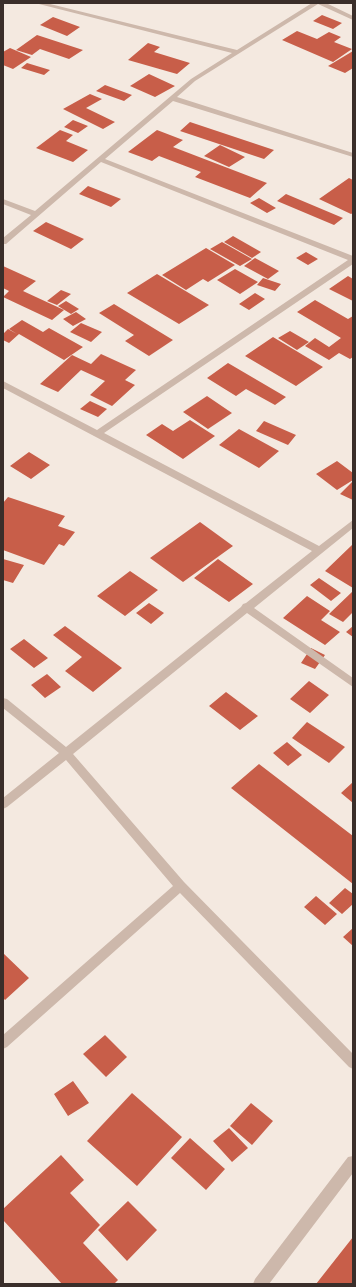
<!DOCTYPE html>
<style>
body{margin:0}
#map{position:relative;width:356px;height:1287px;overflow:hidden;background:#f4e9e0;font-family:Manrope,sans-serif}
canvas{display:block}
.frame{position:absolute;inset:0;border:4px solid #3a2e2a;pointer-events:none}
</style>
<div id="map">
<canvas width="356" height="1287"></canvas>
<div class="frame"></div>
</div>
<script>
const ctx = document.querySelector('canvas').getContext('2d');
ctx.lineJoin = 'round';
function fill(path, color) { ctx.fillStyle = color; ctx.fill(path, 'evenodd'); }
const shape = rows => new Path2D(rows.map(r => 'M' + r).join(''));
fill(shape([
 [322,15,342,23,333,29,313,21],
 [53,17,80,27,67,36,40,25],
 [297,31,317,39,329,32,341,37,334,42,352,49,333,62,282,40],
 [37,35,83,50,69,59,40,49,32,55,16,50],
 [148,43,160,47,154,52,190,63,177,74,128,60],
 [10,48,31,57,13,69,3,65,3,52],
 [353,51,353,68,345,73,328,66],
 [27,63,50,70,44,75,21,68],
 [149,74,175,86,155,97,130,86],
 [105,85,132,95,124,101,96,91],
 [90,94,102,99,86,108,115,122,103,129,63,109],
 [73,120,88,126,78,133,64,127],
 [190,122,274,150,264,159,180,131],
 [60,130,73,135,66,141,88,150,73,162,36,148],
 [157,130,183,140,173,147,267,183,250,198,195,177,201,172,159,156,152,161,128,152],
 [220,145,245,157,229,167,204,156],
 [349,178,353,180,353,213,351,214,319,199],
 [88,186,121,199,111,207,79,194],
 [286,194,343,218,334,225,277,201],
 [259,198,276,208,267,213,250,203],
 [46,222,84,239,71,249,33,231],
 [233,236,261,252,252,258,224,242],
 [222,242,252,259,240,266,210,249],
 [206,248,235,265,208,282,203,279,186,290,162,275],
 [306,252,318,259,308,265,296,258],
 [255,258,279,271,268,279,244,266],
 [3,266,36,281,23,291,64,310,52,320,3,297,9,291,3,288],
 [235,269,258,282,240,294,217,280],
 [157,274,209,305,179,324,127,293],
 [348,276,353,279,353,301,329,289],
 [263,278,281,284,275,291,257,285],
 [61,290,71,294,57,305,47,301],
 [255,293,265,299,249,310,239,304],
 [315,300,348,319,353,316,353,357,350,359,339,353,329,360,305,346,315,338,329,347,341,338,297,312],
 [66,301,79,309,71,314,58,306],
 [114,304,173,340,149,356,125,341,134,335,99,313],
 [76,312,86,319,73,326,63,319],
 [22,320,43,332,49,328,83,347,64,360,19,334,9,343,3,340,3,334,8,329,17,334,9,329],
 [81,323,102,332,91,342,70,332],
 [290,331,309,342,297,350,278,338],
 [273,337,323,367,296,386,245,356],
 [101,354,136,370,125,380,135,385,112,406,90,395,105,381,81,370,58,392,40,384,72,355,91,364],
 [228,363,286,397,275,405,246,389,236,396,207,378],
 [207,396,232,413,208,429,183,412],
 [90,401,107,409,98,417,80,409],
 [190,420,215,436,183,459,146,435,162,424,173,431],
 [264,421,296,435,288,445,256,431],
 [239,429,279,451,259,468,219,445],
 [29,452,50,465,31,479,10,466],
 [337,461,353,473,353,480,337,490,316,474],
 [353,481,353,500,340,494],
 [8,497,65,516,58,526,75,532,64,546,59,544,44,565,3,550,3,503],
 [200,522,233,546,183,582,150,558],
 [352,545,353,546,353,588,325,571],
 [3,559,24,565,13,583,3,580],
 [218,559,253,584,229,602,194,578],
 [130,571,158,590,125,616,97,596],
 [319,578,341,593,331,601,310,585],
 [353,591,353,612,343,622,329,614],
 [307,596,330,611,321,620,340,632,325,645,283,618],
 [149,603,164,613,151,624,136,613],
 [65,626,122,668,93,692,65,671,82,657,53,635],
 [353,626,353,637,346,632],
 [24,639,48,658,34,668,10,649],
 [311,648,325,655,315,669,301,663],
 [47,674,61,687,45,698,31,685],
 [309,681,329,695,310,713,290,699],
 [226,692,258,716,240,730,209,706],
 [307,722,345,747,329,763,292,738],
 [287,742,302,755,288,766,273,753],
 [259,764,353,836,353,884,231,788],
 [353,782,353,803,341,793],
 [345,888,353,894,353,904,342,914,329,903],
 [316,896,337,914,325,925,304,907],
 [353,928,353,946,343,937],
 [3,953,29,978,5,1000,3,998],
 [105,1035,127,1057,106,1077,83,1054],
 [73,1081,89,1103,68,1116,54,1094],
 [132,1093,182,1137,137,1186,87,1141],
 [251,1103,273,1121,252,1145,230,1126],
 [229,1128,248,1148,232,1162,213,1141],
 [190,1138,225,1169,206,1190,171,1158],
 [61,1155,84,1180,70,1193,100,1225,83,1243,118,1280,114,1284,62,1284,3,1220,3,1209],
 [128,1201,157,1230,127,1261,98,1230],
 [353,1237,353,1284,316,1284]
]), '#c85e49');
fill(shape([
 [35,3,46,3,237,50,312,3,326,3,353,16,353,20,318,4,195,81,177,97,353,153,353,157,173,101,105,159,353,256,353,264,104,433,319,546,353,520,353,528,254,608,353,678,353,687,247,613,73,754,184,882,353,1054,353,1069,349,1067,180,893,7,1047,3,1049,3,1035,173,886,66,760,7,807,3,809,3,798,59,753,3,708,3,698,7,699,66,747,241,607,243,604,246,603,312,551,3,388,3,381,97,430,348,260,101,162,6,244,3,244,3,238,31,215,3,204,3,199,35,211,191,79,232,53,35,3],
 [353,1156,353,1173,269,1284,253,1284,255,1279,348,1157,353,1156]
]), '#cdb8ab');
</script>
